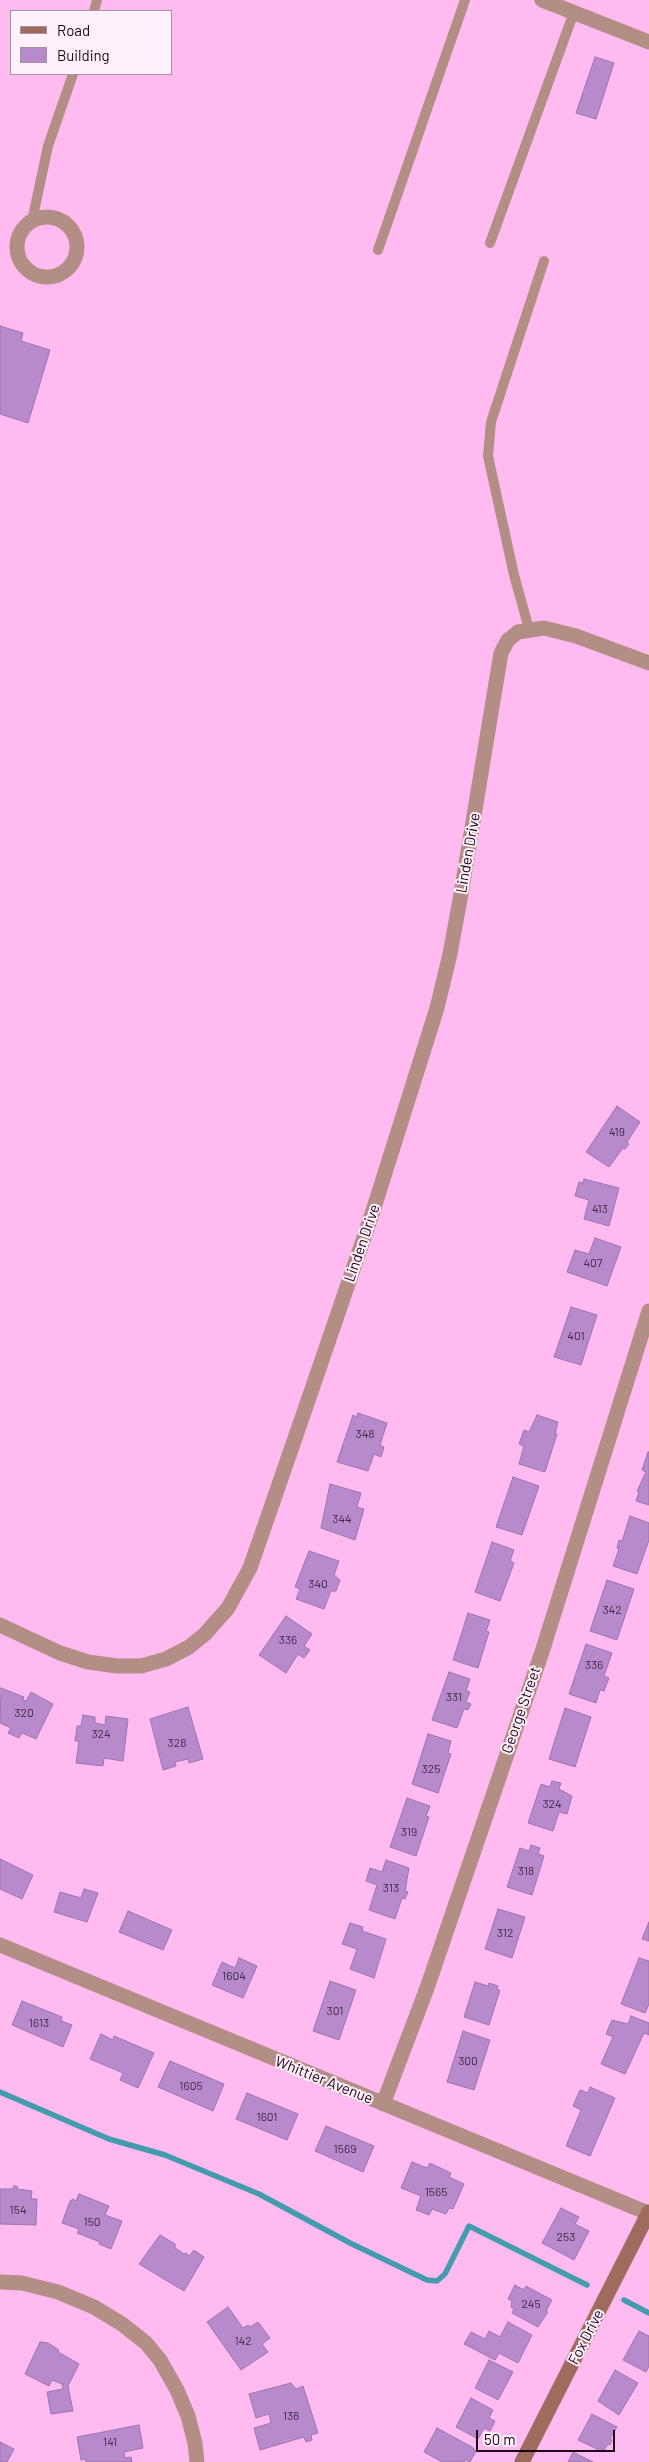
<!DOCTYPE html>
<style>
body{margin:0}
#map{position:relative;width:649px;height:2462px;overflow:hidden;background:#ffbbf0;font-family:Barlow,sans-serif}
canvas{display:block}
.legend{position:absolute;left:10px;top:10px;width:162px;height:65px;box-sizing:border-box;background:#fff0fb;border:1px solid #a592a1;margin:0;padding:6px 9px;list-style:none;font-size:15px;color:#1d0619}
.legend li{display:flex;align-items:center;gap:10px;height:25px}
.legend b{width:25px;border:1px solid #a592a1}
.scale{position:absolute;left:476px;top:2430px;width:139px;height:22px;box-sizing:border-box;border:2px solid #1d0619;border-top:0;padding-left:6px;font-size:15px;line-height:18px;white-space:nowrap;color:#1d0619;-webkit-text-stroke:4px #fff0fb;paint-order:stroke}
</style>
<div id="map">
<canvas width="649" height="2462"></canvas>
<ul class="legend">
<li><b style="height:6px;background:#9f6b5e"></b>Road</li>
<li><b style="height:14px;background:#b78bcb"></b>Building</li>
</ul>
<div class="scale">50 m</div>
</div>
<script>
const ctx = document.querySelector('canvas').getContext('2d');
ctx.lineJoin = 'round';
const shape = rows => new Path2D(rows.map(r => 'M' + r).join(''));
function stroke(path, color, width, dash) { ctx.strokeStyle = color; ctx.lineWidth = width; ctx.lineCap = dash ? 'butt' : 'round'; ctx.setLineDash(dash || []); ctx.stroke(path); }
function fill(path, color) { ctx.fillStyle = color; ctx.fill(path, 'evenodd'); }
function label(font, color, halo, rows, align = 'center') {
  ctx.font = font + ' Barlow,sans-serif'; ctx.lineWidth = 4; ctx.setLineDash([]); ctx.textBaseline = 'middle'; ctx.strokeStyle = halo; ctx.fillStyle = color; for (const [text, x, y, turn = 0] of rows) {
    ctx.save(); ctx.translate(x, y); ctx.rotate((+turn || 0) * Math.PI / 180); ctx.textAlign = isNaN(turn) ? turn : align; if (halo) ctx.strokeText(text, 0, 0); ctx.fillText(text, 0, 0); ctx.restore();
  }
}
stroke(shape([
 [0,2092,109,2139,165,2155,259,2194,350,2243,427,2280,437,2281,445,2274,469,2226,587,2285],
 [624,2300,649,2313]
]), '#449bae', 5.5);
const building = shape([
 [595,57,614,63,596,119,576,113,595,57],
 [0,326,23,333,21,341,50,350,28,423,0,414,0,326],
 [617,1106,640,1122,627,1142,629,1144,625,1149,623,1148,609,1167,586,1152,617,1106],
 [584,1179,619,1188,609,1226,584,1219,589,1200,575,1196,579,1182,583,1183,584,1179],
 [595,1238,621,1247,607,1286,567,1272,575,1250,589,1254,595,1238],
 [571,1307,597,1315,581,1365,554,1357,571,1307],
 [358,1413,387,1423,380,1445,384,1447,381,1457,374,1454,368,1471,337,1462,353,1415,357,1417,358,1413],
 [537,1415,558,1422,555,1434,557,1434,545,1472,519,1464,524,1446,519,1444,524,1430,529,1432,537,1415],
 [648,1452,649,1452,649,1505,636,1501,639,1492,637,1491,646,1472,642,1470,648,1452],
 [513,1477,539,1486,522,1535,496,1527,513,1477],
 [330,1484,361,1493,357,1507,364,1509,355,1540,321,1528,330,1484],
 [630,1516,649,1523,649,1540,637,1574,613,1566,619,1549,617,1548,619,1540,622,1541,630,1516],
 [492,1542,514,1550,510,1561,514,1563,500,1601,475,1592,492,1542],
 [309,1551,339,1561,334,1575,340,1580,336,1591,331,1591,324,1609,296,1599,300,1589,295,1587,309,1551],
 [607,1580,634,1589,617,1640,590,1631,607,1580],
 [468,1613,490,1620,486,1631,489,1632,478,1668,453,1660,468,1613],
 [286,1616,312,1634,304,1646,310,1650,304,1658,298,1654,286,1673,259,1655,286,1616],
 [586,1644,612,1653,604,1676,609,1678,604,1691,600,1690,596,1703,569,1694,586,1644],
 [449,1672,470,1679,466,1691,470,1692,466,1702,471,1704,468,1710,464,1709,457,1728,432,1720,449,1672],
 [1,1688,24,1697,23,1700,26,1701,31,1692,53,1704,36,1739,22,1733,19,1738,8,1733,11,1728,0,1723,1,1688],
 [188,1707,203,1759,189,1763,188,1759,175,1762,176,1766,163,1770,150,1719,188,1707],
 [565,1708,591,1717,575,1767,549,1759,565,1708],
 [83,1715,95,1717,95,1723,105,1725,106,1716,128,1719,123,1761,104,1758,103,1766,76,1763,79,1741,75,1741,77,1726,81,1726,83,1715],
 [428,1734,451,1741,448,1753,451,1754,438,1793,412,1784,428,1734],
 [552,1781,561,1783,559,1789,572,1796,567,1814,559,1812,553,1831,528,1823,541,1784,550,1787,552,1781],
 [407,1798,430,1806,426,1816,429,1817,416,1856,390,1847,407,1798],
 [531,1845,540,1848,538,1854,544,1856,532,1895,507,1887,520,1848,529,1851,531,1845],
 [0,1859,33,1875,22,1899,0,1889,0,1859],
 [386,1860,409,1868,405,1891,408,1892,405,1899,402,1898,395,1919,369,1910,377,1885,366,1881,370,1868,382,1872,386,1860],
 [84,1889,98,1893,87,1922,54,1912,60,1892,81,1898,84,1889],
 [498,1909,525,1917,512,1958,485,1949,498,1909],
 [128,1911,172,1930,163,1950,119,1932,128,1911],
 [649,1922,649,1941,642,1939,649,1922],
 [350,1923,363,1927,362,1931,386,1939,374,1978,350,1969,357,1949,342,1944,350,1923],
 [239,1958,257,1966,243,1998,212,1985,222,1962,235,1968,239,1958],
 [639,1958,649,1961,649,2004,645,2013,621,2004,639,1958],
 [330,1981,356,1990,339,2040,313,2031,330,1981],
 [475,1982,488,1986,489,1983,498,1986,497,1990,500,1990,489,2025,464,2017,475,1982],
 [22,2001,62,2017,61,2021,72,2025,63,2047,12,2025,22,2001],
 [631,2016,649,2023,649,2035,644,2033,625,2074,601,2064,613,2037,606,2034,612,2020,628,2024,631,2016],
 [463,2031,490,2040,474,2090,447,2082,463,2031],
 [101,2034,113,2040,114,2036,154,2053,138,2088,120,2080,123,2073,90,2059,101,2034],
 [170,2061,224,2084,213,2111,158,2087,170,2061],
 [590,2087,615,2098,590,2156,566,2146,581,2110,573,2106,580,2090,588,2093,590,2087],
 [247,2093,298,2114,287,2140,236,2119,247,2093],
 [326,2126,374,2146,363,2172,315,2151,326,2126],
 [412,2162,427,2168,430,2163,451,2173,449,2177,464,2184,453,2209,449,2208,446,2214,432,2209,429,2215,416,2210,421,2196,401,2188,412,2162],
 [14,2186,17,2186,17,2189,32,2191,31,2199,37,2199,36,2225,0,2224,0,2189,13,2189,14,2186],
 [79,2194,109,2206,105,2215,122,2221,111,2249,99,2244,100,2242,77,2233,79,2229,62,2223,70,2201,73,2199,76,2201,79,2194],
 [561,2208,579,2217,575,2224,589,2231,574,2260,542,2243,561,2208],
 [160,2235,175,2244,175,2248,184,2254,186,2253,189,2256,194,2250,204,2257,184,2291,139,2264,160,2235],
 [515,2285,524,2290,526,2286,552,2300,546,2311,548,2312,538,2327,512,2313,514,2309,511,2307,512,2301,508,2299,515,2285],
 [228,2307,243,2328,248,2325,250,2327,258,2322,270,2338,262,2344,268,2352,241,2370,207,2322,228,2307],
 [508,2322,532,2335,518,2363,499,2353,495,2360,464,2344,471,2332,485,2339,489,2331,500,2337,508,2322],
 [639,2331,649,2336,649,2366,646,2372,623,2360,639,2331],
 [40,2342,48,2343,59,2350,58,2352,79,2364,68,2386,73,2411,51,2414,47,2392,63,2389,62,2384,52,2380,49,2386,25,2374,40,2342],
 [489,2360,513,2372,498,2400,475,2388,489,2360],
 [615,2370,638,2383,619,2415,598,2401,615,2370],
 [291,2383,296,2389,303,2386,318,2433,311,2435,312,2440,306,2442,304,2437,260,2450,254,2428,271,2423,269,2414,256,2418,249,2394,291,2383],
 [471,2398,493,2410,489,2418,495,2421,490,2431,484,2428,478,2439,456,2427,471,2398],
 [592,2414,617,2427,610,2439,612,2440,610,2445,608,2444,603,2452,578,2440,592,2414],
 [139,2425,143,2448,124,2452,125,2458,131,2457,132,2462,86,2462,85,2459,81,2460,77,2437,139,2425],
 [437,2428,472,2447,476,2451,470,2462,465,2460,464,2462,442,2462,424,2452,437,2428],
 [0,2442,14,2449,7,2462,0,2462,0,2442],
 [573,2452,593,2462,568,2462,573,2452]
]);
fill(building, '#b78bcb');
stroke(building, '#9e73b1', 1);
stroke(shape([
 [94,11,97,0],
 [32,221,48,146,73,74],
 [490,243,574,12],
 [378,250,465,0],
 [529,629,514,575,488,456,491,422,544,261]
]), '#b28e84', 10);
stroke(shape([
 [542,0,649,42],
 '17 247a30 30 0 1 1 60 0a30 30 0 1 1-60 0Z',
 [0,1625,60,1653,88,1662,117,1666,141,1666,166,1659,189,1647,205,1634,228,1608,250,1568,311,1392,372,1214,437,1008,450,954,461,894,501,653,508,640,518,632,544,628,576,636,649,663],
 [0,1945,648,2213],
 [383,2104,427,1988,542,1652,649,1311],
 [0,2282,22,2283,58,2292,94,2307,122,2324,146,2343,160,2360,177,2390,188,2416,195,2443,197,2462]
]), '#b28e84', 15);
stroke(shape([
 [522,2462,649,2212]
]), '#9f6b5e', 15);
label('12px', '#442746', null, [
 ["419",617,1132],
 ["413",600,1209],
 ["407",593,1263],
 ["401",576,1336],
 ["348",365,1434],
 ["344",342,1519],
 ["340",318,1584],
 ["342",612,1610],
 ["336",288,1640],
 ["336",594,1665],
 ["331",454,1697],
 ["320",24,1713],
 ["324",101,1734],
 ["328",177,1743],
 ["325",431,1769],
 ["324",552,1804],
 ["319",409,1832],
 ["318",526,1871],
 ["313",391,1888],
 ["312",505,1933],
 ["1604",234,1976],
 ["301",335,2011],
 ["1613",39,2023],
 ["300",468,2061],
 ["1605",191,2086],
 ["1601",267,2117],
 ["1569",345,2149],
 ["1565",436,2192],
 ["154",18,2210],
 ["150",92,2222],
 ["253",566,2237],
 ["245",531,2304],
 ["142",243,2341],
 ["138",291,2416],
 ["141",110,2442]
]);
label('15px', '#1d0619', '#fff0fb', [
 ["Linden Drive",468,853,-80],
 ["Linden Drive",362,1243,-71],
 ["George Street",521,1710,-71],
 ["Whittier Avenue",324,2080,22],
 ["Fox Drive",586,2337,-63]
]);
</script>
